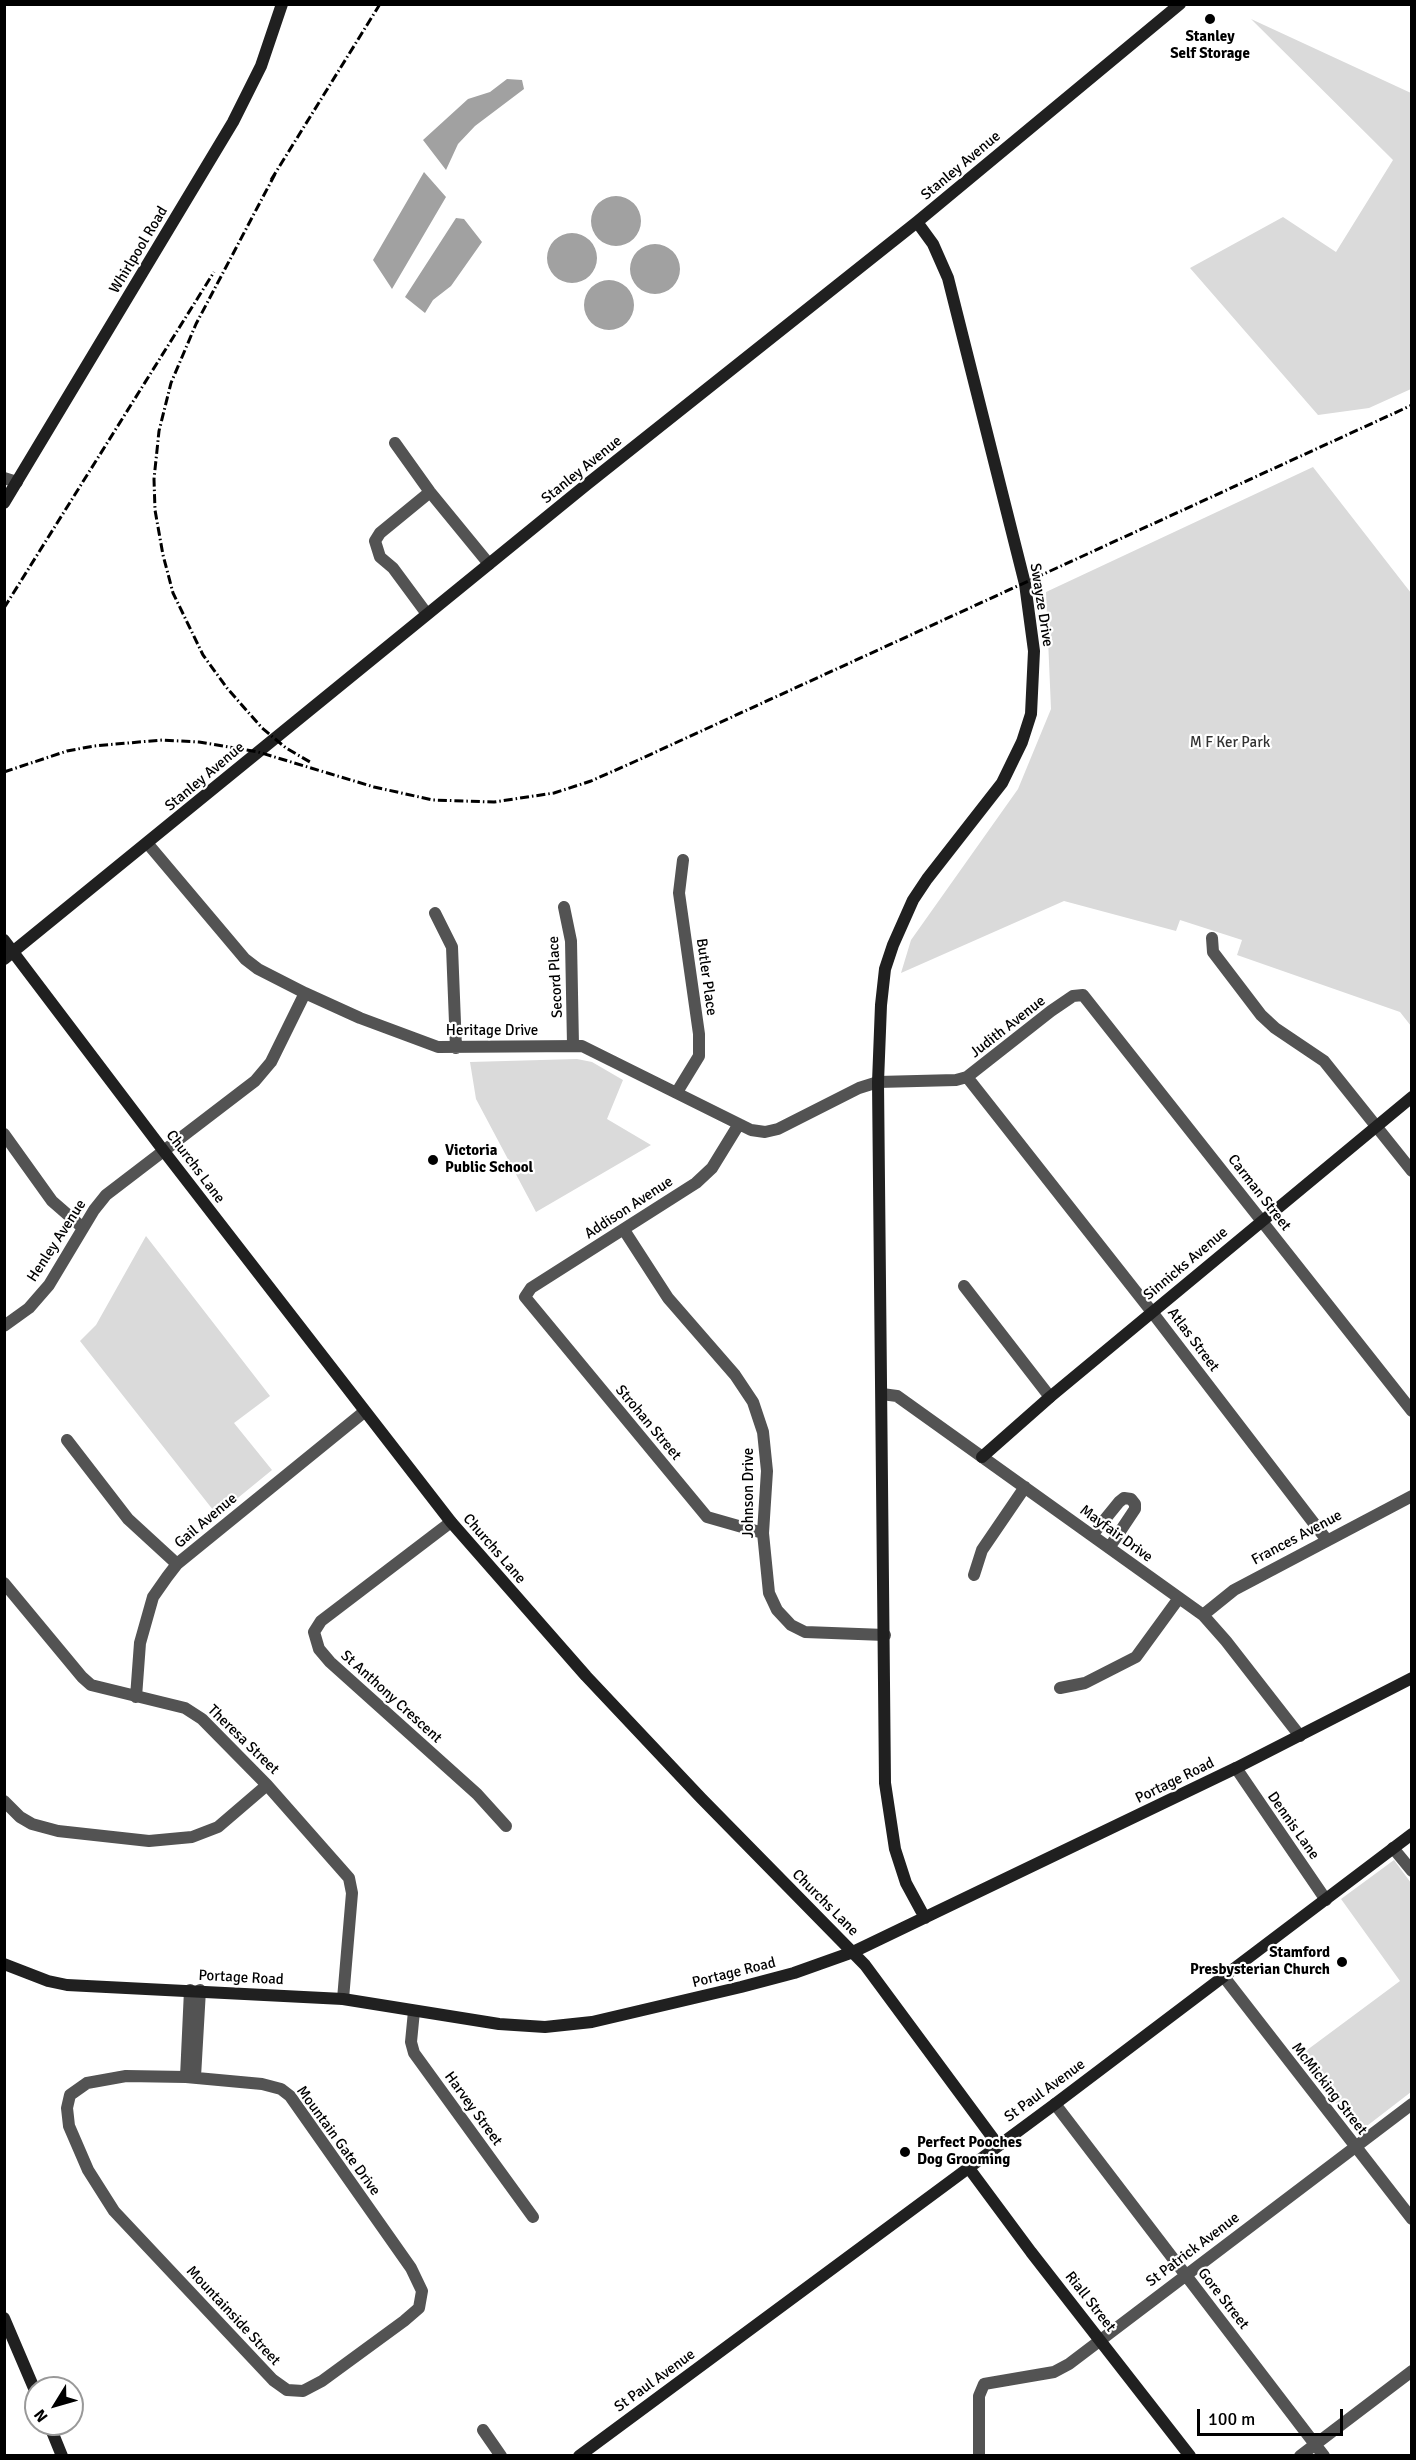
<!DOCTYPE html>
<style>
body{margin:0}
#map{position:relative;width:1416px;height:2460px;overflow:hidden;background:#fff;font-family:Signika,sans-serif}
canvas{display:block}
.frame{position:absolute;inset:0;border:6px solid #000;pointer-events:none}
.north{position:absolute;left:24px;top:2376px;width:60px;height:60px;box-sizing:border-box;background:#fff;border:2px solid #999;border-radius:50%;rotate:233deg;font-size:16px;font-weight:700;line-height:24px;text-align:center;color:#000}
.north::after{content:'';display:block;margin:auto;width:21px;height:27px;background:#000;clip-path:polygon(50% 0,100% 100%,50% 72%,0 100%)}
.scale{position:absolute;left:1197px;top:2409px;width:146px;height:27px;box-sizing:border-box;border:3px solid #000;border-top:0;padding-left:8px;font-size:18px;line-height:21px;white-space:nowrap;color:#000;-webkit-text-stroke:4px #fff;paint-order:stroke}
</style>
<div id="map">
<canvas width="1416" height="2460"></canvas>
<div class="frame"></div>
<div class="north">N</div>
<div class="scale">100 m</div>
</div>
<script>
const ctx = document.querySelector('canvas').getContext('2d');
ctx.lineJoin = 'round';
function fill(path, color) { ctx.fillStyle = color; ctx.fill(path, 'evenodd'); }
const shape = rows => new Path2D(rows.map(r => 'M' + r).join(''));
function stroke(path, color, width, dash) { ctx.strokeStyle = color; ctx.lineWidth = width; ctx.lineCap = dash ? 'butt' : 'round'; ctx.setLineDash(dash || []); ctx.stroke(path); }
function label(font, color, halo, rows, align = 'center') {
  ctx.font = font + ' Signika,sans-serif'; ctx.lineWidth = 4.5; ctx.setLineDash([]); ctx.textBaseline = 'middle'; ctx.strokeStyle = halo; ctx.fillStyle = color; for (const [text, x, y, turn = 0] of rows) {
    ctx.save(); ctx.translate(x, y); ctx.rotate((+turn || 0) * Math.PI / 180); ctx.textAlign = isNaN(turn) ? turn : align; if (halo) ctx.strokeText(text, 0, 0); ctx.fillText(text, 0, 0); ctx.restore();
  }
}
fill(shape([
 [1251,19,1411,93,1411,389,1369,408,1318,415,1190,268,1283,217,1336,252,1393,160],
 [1313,467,1411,593,1411,1026,1400,1012,1237,955,1242,940,1180,920,1176,931,1064,901,901,973,911,940,1018,789,1051,709,1046,592],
 [577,1059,592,1062,623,1080,607,1119,651,1145,536,1212,476,1099,470,1062],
 [146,1236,270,1396,234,1423,272,1470,217,1515,80,1341,96,1325],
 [1394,1860,1411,1883,1411,2092,1359,2132,1299,2056,1400,1981,1341,1899]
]), '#dadada');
fill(shape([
 [507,79,522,80,524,89,475,126,458,144,446,170,423,140,468,99,490,92],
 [424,172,446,197,392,289,373,260],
 '591 221a25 25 0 1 1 50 0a25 25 0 1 1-50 0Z',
 [456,218,464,219,482,242,451,286,433,300,425,313,405,297],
 '547 258a25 25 0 1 1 50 0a25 25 0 1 1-50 0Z',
 '630 269a25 25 0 1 1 50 0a25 25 0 1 1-50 0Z',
 '584 305a25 25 0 1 1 50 0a25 25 0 1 1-50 0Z'
]), '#a1a1a1');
stroke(shape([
 [395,443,430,492,489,564],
 [4,478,17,482],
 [427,614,393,568,380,557,375,541,380,533,430,492],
 [148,844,245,959,258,969,305,993,360,1018,438,1047,582,1046,751,1130,765,1132,778,1129,859,1088,878,1082,956,1080,967,1077,1051,1011,1073,996,1083,995,1412,1411],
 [564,907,571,941,573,1045],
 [435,913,452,947,456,1048],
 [1212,938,1213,952,1261,1015,1275,1028,1324,1061,1412,1171],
 [967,1077,1152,1312,1326,1539],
 [677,1092,699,1056,699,1034,679,893,683,860],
 [739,1124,712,1168,696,1183,531,1288,525,1297,707,1517,763,1533],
 [4,1134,52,1201,83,1228],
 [624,1230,668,1298,735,1375,753,1402,763,1432,767,1471,763,1533,769,1593,777,1610,791,1625,805,1632,885,1635],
 [964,1286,1050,1397],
 [4,1326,29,1308,49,1285,94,1210,106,1195,255,1081,271,1062,305,993],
 [882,1394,897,1396,1203,1615,1226,1641,1300,1736],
 [67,1440,128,1519,177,1564],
 [451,1522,321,1621,314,1632,319,1649,330,1662,477,1794,506,1826],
 [1093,1534,1119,1502,1124,1498,1131,1499,1135,1504,1135,1509,1109,1548],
 [974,1575,982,1550,1025,1487],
 [4,1583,82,1677,91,1685,185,1708,202,1719,267,1785,349,1878,352,1893,343,1999],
 [1203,1615,1234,1590,1412,1496],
 [1060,1688,1085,1683,1136,1657,1179,1598],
 [136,1697,140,1643,153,1597,167,1577,177,1564,364,1412],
 [1236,1768,1326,1900],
 [4,1801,20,1817,32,1824,58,1831,149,1841,192,1837,218,1827,267,1785],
 [1393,1848,1412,1871],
 [1224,1977,1412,2219],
 [414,2011,411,2042,414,2053,533,2217],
 [126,2076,186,2077,262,2084,281,2089,290,2096,411,2268,422,2291,419,2308,404,2321,322,2381,303,2391,287,2390,273,2380,114,2211,88,2170,69,2126,67,2108,70,2095,87,2083,126,2076],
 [186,2077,190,1990],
 [195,2077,200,1990],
 [1055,2104,1324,2456],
 [483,2430,501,2456],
 [979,2456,979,2396,984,2384,1054,2372,1069,2364,1412,2104],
 [1300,2456,1412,2371]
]), '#535353', 12);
stroke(shape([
 [917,222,933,244,948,278,1025,584,1034,651,1031,714,1022,742,1002,783,927,879,913,900,893,945,885,969,881,1005,878,1082,885,1783,895,1849,906,1883,925,1918],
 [4,503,233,122,261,66,282,4],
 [4,940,163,1150,451,1522,586,1676,701,1798,865,1965,998,2145],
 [4,959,586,485,917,222,1180,4],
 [982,1457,1050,1397,1412,1097],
 [4,1964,48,1981,67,1985,343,1999,499,2024,545,2027,592,2022,741,1987,794,1973,853,1952,1236,1768,1412,1678],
 [968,2167,1031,2252,1190,2456],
 [4,2318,36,2393],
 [49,2424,62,2456],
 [579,2456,1055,2104,1412,1834]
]), '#202020', 12);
stroke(shape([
 [275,174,196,324,171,383,159,431,154,479,155,510,163,555,173,593,203,655,227,688,262,728,286,748,310,762],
 [271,180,380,4],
 [4,608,214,272],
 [4,772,67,751,94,746,162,740,199,742,258,752,374,787,433,800,494,802,554,793,591,781,636,761,1412,405]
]), '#000', 3, [9, 3, 1.5, 3]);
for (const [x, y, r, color] of [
 [1210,19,6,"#000"],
 [433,1160,6,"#000"],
 [1342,1962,6,"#000"],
 [905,2152,6,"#000"]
]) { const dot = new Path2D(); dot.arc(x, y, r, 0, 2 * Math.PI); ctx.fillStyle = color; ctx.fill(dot); stroke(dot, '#fff', 2); }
label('bold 15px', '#000', '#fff', [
 ["Stanley",1210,37,"center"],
 ["Self Storage",1210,54,"center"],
 ["Victoria",445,1151],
 ["Public School",445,1168],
 ["Stamford",1330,1953,"right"],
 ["Presbysterian Church",1330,1970,"right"],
 ["Perfect Pooches",917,2143],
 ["Dog Grooming",917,2160]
], 'left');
label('15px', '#000', '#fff', [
 ["Stanley Avenue",961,166,-40],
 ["Whirlpool Road",139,250,-59],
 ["Stanley Avenue",582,470,-39],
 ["Swayze Drive",1041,605,81],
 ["Stanley Avenue",205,777,-40],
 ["Secord Place",556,977,-93],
 ["Butler Place",706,977,82],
 ["Judith Avenue",1008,1027,-38],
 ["Heritage Drive",492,1031],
 ["Churchs Lane",195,1167,53],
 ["Carman Street",1259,1193,52],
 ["Addison Avenue",629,1208,-33],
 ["Henley Avenue",57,1241,-57],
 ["Sinnicks Avenue",1186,1264,-40],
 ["Atlas Street",1193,1340,53],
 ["Strohan Street",648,1423,50],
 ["Johnson Drive",749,1493,-90],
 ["Gail Avenue",206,1521,-40],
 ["Mayfair Drive",1116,1534,36],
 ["Frances Avenue",1297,1538,-28],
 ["Churchs Lane",494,1549,49],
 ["St Anthony Crescent",391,1697,42],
 ["Theresa Street",243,1740,44],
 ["Portage Road",1175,1781,-26],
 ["Dennis Lane",1293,1826,55],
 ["Churchs Lane",825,1903,45],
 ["Portage Road",734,1973,-14],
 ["Portage Road",241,1978,3],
 ["McMicking Street",1329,2089,52],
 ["St Paul Avenue",1045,2091,-36],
 ["Harvey Street",473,2109,54],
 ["Mountain Gate Drive",338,2141,54],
 ["St Patrick Avenue",1193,2250,-37],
 ["Gore Street",1223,2299,52],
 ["Riall Street",1090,2302,52],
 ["Mountainside Street",233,2316,47],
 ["St Paul Avenue",655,2381,-36]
]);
label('15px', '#313131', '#fff', [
 ["M F Ker Park",1230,743]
]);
</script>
